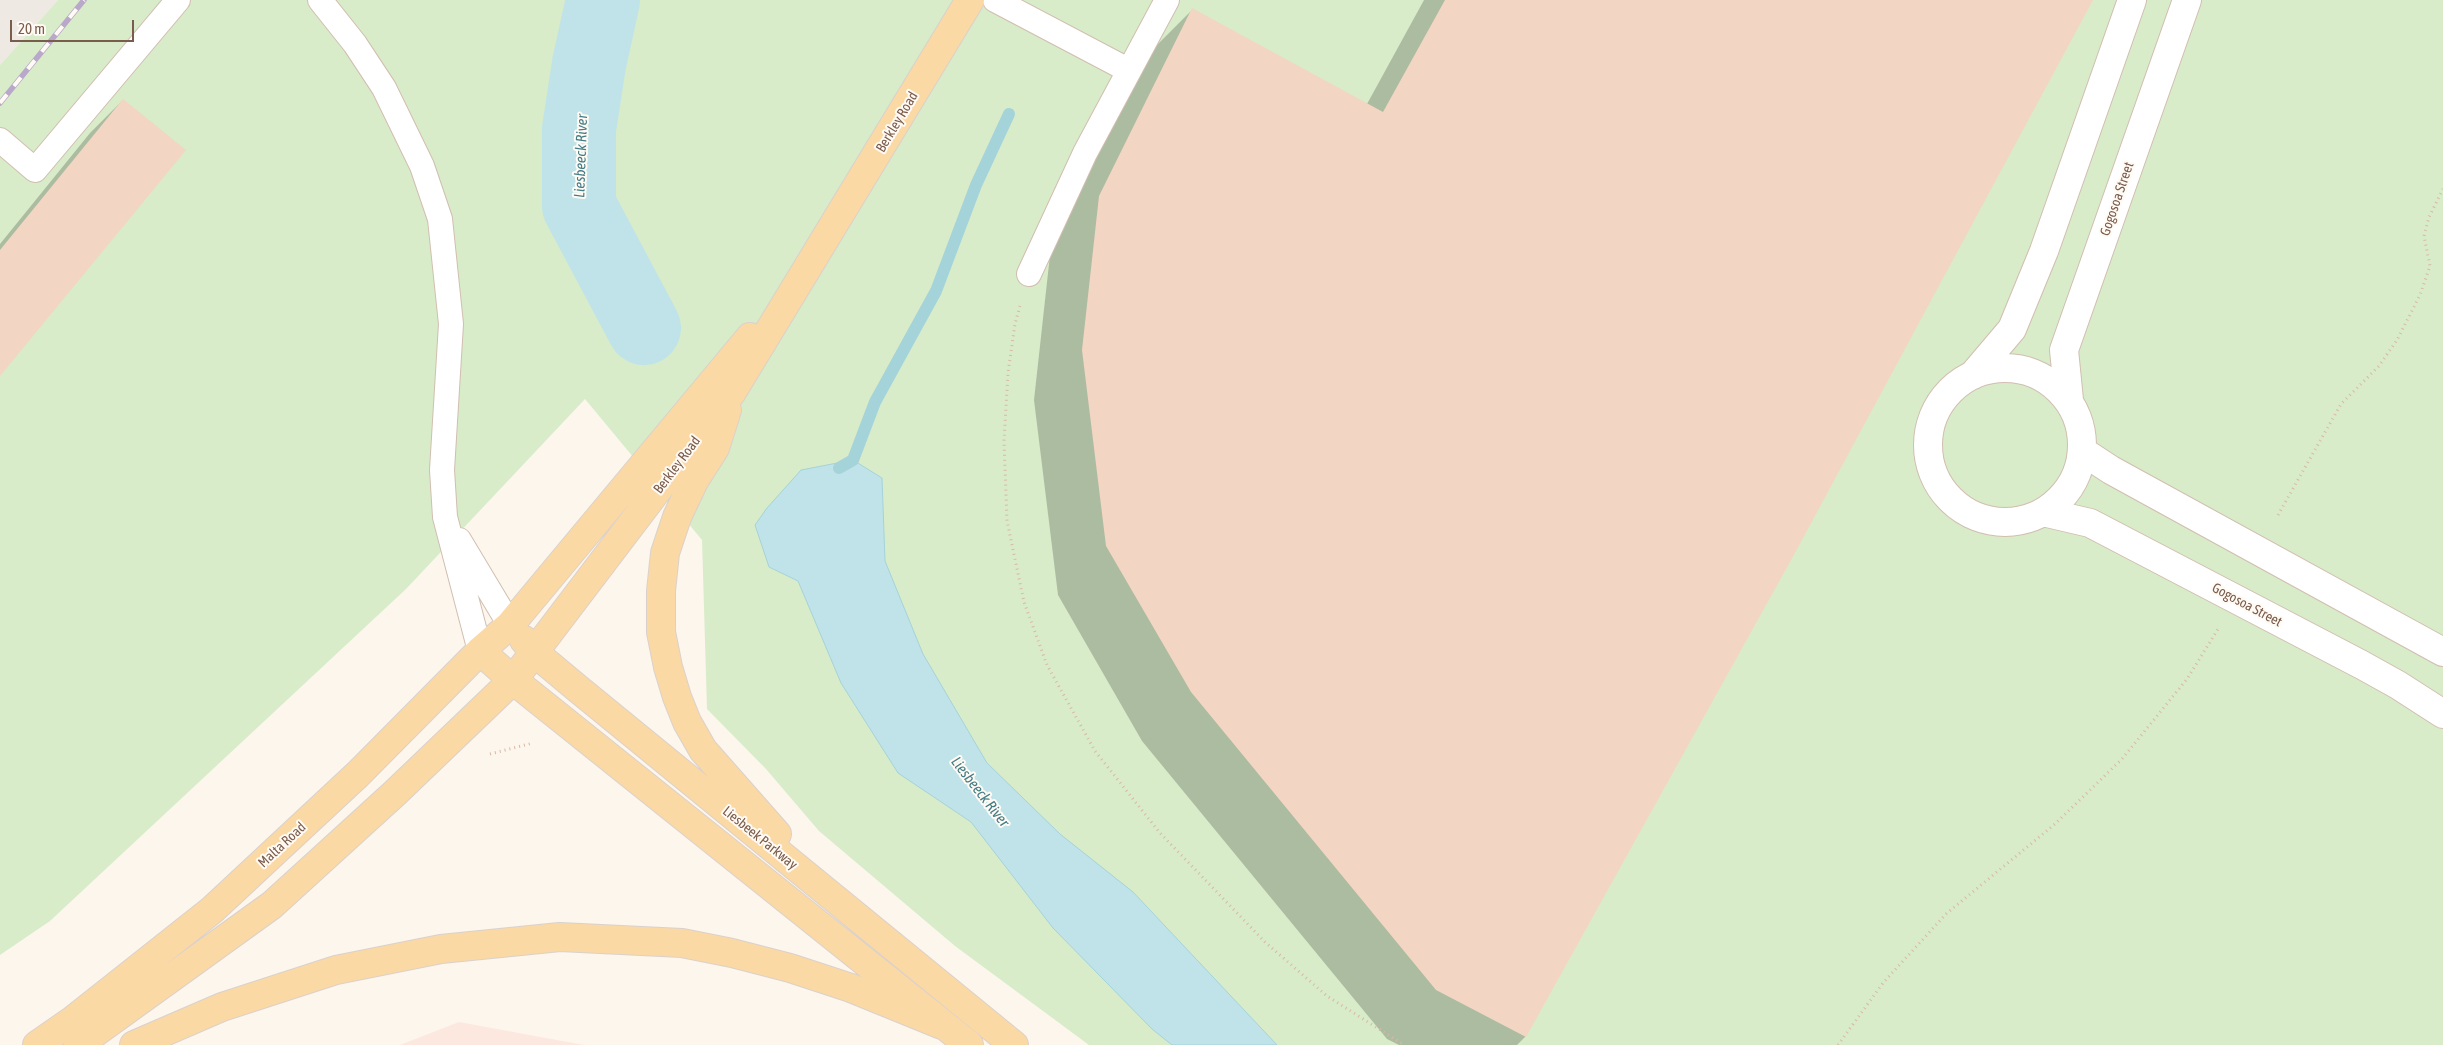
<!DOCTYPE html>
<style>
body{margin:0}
#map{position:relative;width:2443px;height:1045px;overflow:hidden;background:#fdf6ec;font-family:"Asap Condensed",sans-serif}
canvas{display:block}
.scale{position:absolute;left:10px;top:20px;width:124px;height:22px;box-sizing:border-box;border:2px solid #7a5c4d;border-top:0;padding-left:6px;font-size:15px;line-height:18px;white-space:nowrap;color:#7a5c4d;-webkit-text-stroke:4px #fffaf3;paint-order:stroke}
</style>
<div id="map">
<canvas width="2443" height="1045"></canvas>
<div class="scale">20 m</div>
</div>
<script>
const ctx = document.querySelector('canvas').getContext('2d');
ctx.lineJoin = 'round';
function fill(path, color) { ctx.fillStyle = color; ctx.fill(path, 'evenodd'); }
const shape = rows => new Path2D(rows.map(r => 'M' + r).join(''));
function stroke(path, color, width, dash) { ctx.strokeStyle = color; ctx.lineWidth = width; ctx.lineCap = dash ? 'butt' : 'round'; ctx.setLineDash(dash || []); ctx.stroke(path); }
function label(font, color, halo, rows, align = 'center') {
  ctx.font = font + ' "Asap Condensed",sans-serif'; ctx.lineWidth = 4; ctx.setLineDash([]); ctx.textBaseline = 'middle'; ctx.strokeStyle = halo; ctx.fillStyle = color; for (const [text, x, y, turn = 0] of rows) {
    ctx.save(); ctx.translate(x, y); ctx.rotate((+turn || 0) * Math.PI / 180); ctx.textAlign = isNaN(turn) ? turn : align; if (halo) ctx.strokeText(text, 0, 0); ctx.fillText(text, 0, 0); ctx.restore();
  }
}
fill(shape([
 [459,1022,584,1045,400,1045]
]), '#fde8e0');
fill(shape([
 [0,0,58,0,0,65]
]), '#efe9e4');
fill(shape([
 [58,0,2443,0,2443,1045,1089,1045,955,946,819,831,766,769,707,709,702,540,585,399,406,589,50,921,0,955,0,65]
]), '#d8ecc9');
const water = shape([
 [853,460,882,478,885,561,923,654,987,763,1060,834,1133,892,1277,1045,1172,1045,1152,1029,1053,928,971,822,898,773,841,683,798,581,769,567,755,525,767,508,801,470,853,460]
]);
fill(water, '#bfe3e8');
stroke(water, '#a5d3da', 1);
fill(shape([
 [1424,0,2092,0,1795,550,1525,1037,1517,1045,1399,1045,1387,1039,1142,741,1058,595,1034,400,1051,246,1144,58,1192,10,1367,104],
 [123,100,0,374,0,244,90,133]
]), '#0003');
stroke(shape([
 [839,468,853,460,875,402,936,291,976,185,1009,114]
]), '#a5d3da', 12);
stroke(shape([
 [603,0,589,64,579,129,579,206,644,328]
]), '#bfe3e8', 74);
fill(shape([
 [1445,0,2093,0,1796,551,1526,1037,1436,990,1191,692,1106,546,1082,350,1099,196,1192,8,1383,112],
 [123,99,186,150,0,376,0,250]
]), '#f3d5c3');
const lane = shape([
 [320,0,355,44,384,88,422,166,440,219,451,324,442,470,445,517,480,651],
 [995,0,1128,70],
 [0,140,35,170,178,0],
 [1029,274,1085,153,1167,0],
 [459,540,510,625]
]);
const street = shape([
 '1928 445a77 77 0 1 1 154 0a77 77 0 1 1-154 0Z',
 [1973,375,2012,329,2044,251,2132,0],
 [2069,400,2064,350,2187,0],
 [2082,451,2111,470,2443,652],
 [2043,512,2090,523,2362,665,2398,685,2443,714]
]);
const primary = shape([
 [727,410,715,448,694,481,677,517,665,553,661,591,661,632,668,667,677,697,687,722,703,750,777,834],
 [524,640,535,653,577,688,1014,1045],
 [480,651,513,680,969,1045],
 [37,1045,73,1020,212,910,358,774,480,651,510,625,750,337],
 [78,1045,272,905,395,793,513,680,732,392,970,0],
 [134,1045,222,1007,336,970,441,949,560,937,682,943,732,953,790,968,851,988,942,1025]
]);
stroke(lane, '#d1beb0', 26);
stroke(street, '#d1beb0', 30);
stroke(primary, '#dad1cd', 30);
stroke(shape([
 [1020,306,1015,324,1008,373,1004,441,1007,521,1024,602,1047,665,1095,751,1160,833,1265,942,1327,996,1404,1045],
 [2278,515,2341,404,2379,366,2397,340,2420,295,2430,266,2424,236,2429,217,2443,189],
 [490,754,533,743],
 [1838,1045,1883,983,1946,914,2055,824,2122,759,2187,679,2218,629]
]), '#d9b8a5', 3, [1, 4]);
stroke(lane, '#fff', 24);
stroke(street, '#fff', 28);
stroke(primary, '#fbd9a5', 28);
const rail = shape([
 [0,103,84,0]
]);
stroke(rail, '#b9a8c9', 5.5);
stroke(rail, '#fffaf3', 4, [11]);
label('14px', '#7a5c4d', '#fffaf3', [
 ["Berkley Road",897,122,-59],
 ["Gogosoa Street",2117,199,-71],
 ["Berkley Road",677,465,-53],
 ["Gogosoa Street",2247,605,28],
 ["Liesbeek Parkway",760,838,39],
 ["Malta Road",282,845,-43]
]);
label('italic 15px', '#437c86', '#fffaf3', [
 ["Liesbeeck River",581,156,-88],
 ["Liesbeeck River",980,792,52]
]);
</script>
